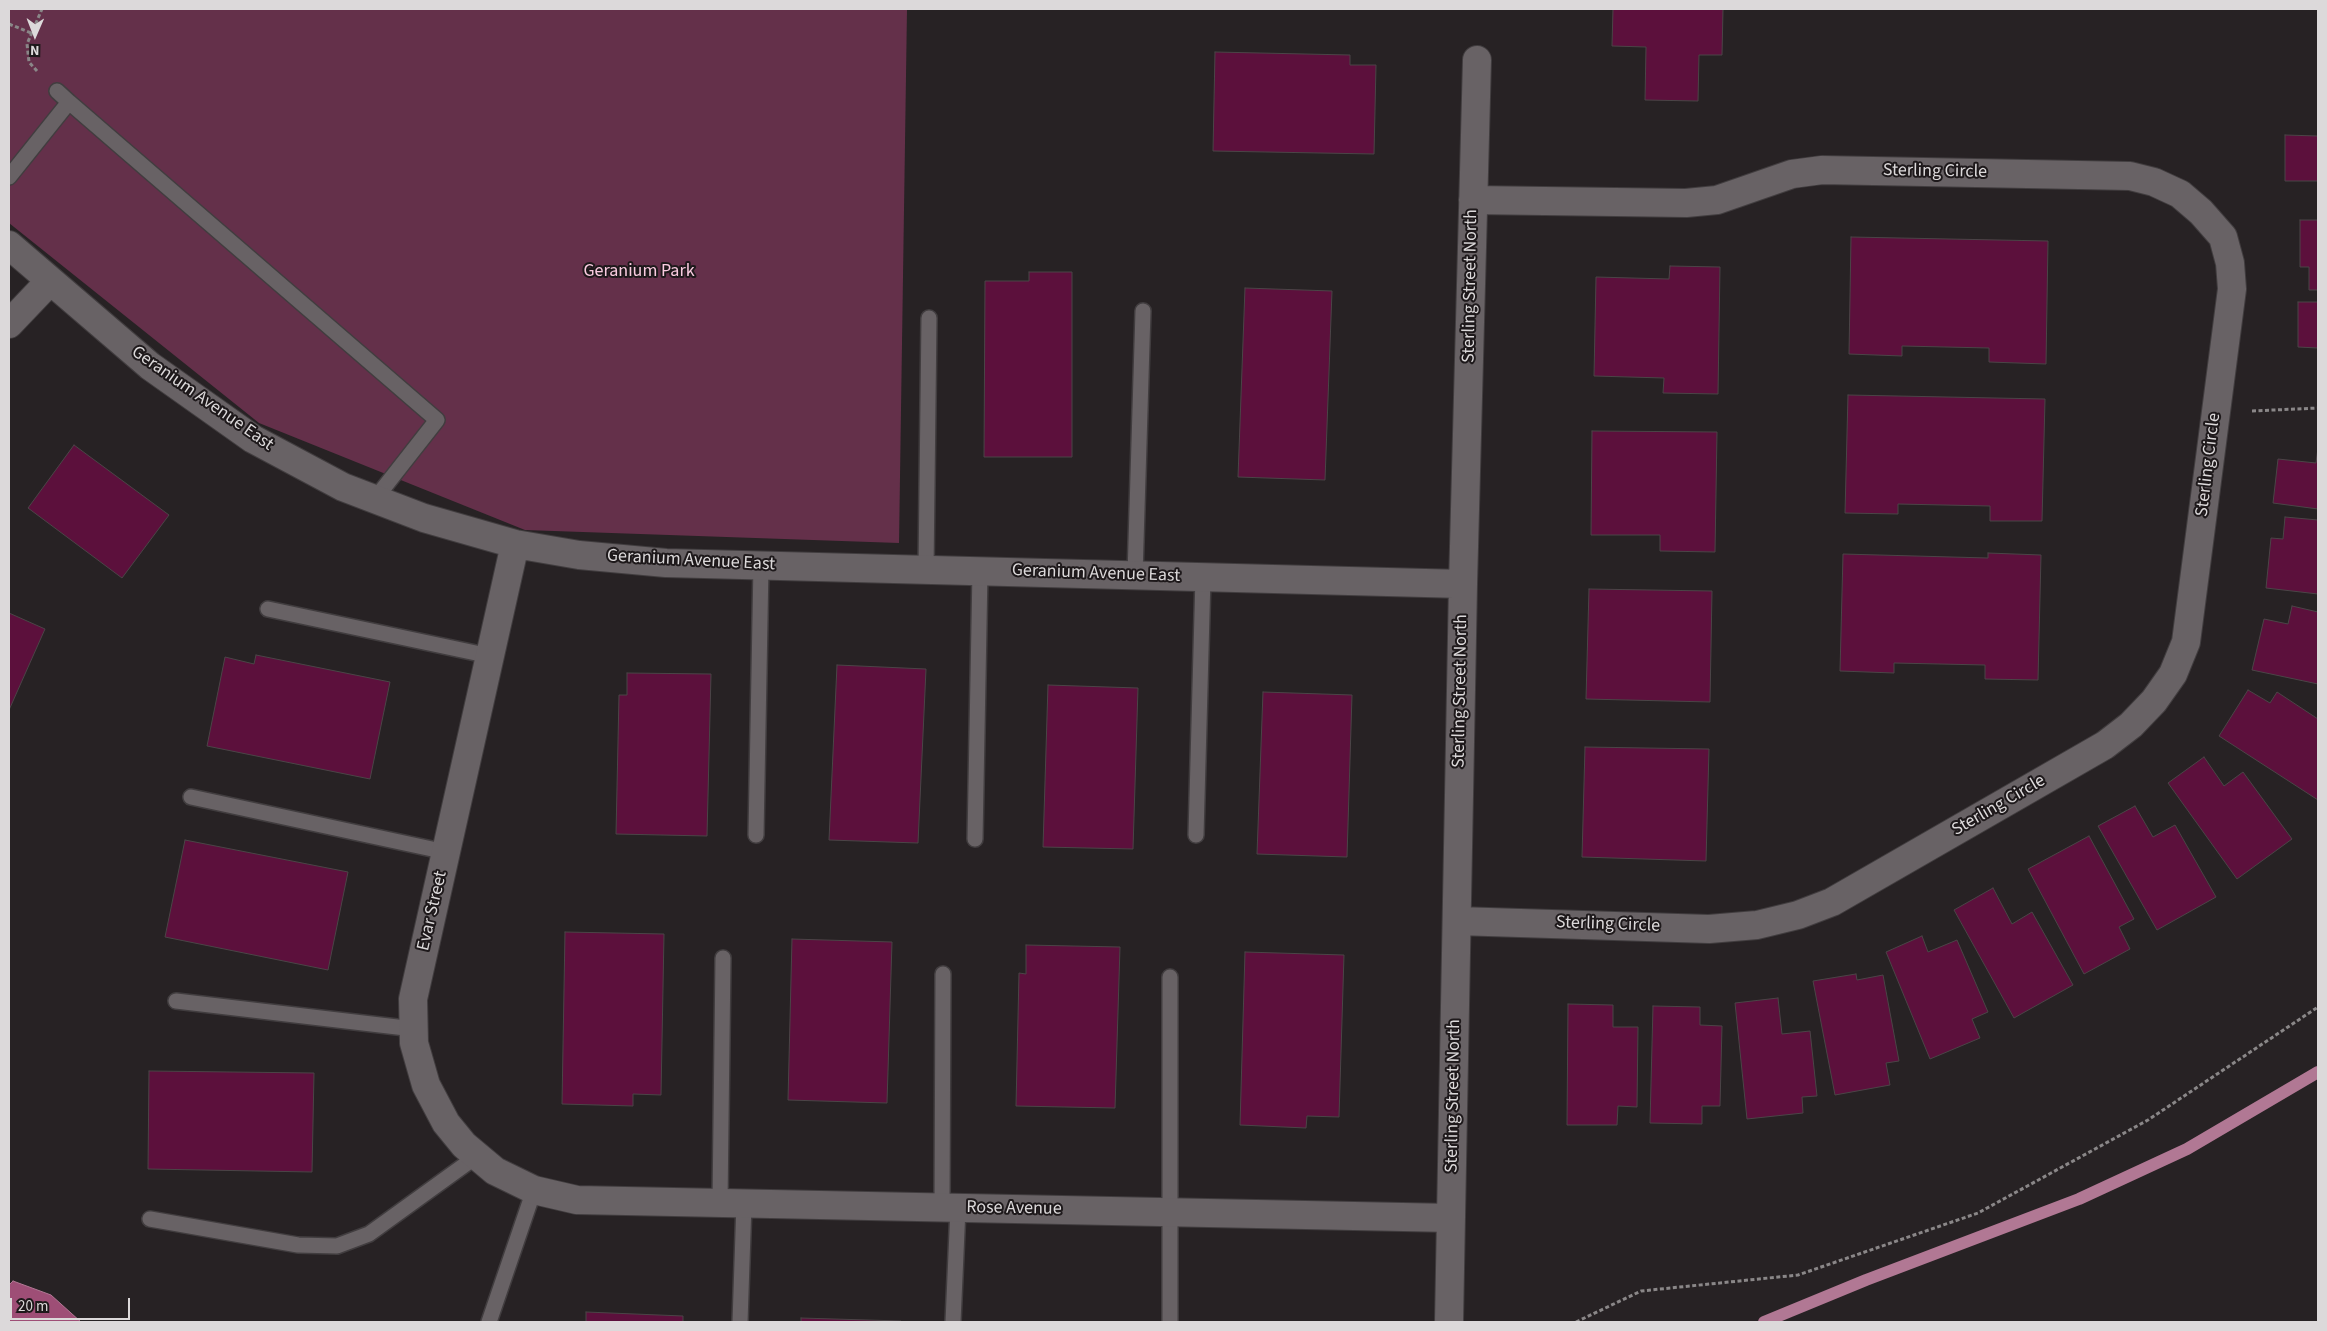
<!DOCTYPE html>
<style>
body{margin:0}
#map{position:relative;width:2327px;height:1331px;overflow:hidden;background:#272224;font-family:"Source Sans 3",sans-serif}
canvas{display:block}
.frame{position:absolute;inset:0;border:10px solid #dcd9da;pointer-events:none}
.north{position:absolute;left:10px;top:10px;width:50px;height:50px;-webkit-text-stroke:4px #1e191b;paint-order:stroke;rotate:181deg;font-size:14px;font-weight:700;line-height:20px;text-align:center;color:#dcd9da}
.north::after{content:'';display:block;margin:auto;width:18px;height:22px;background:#dcd9da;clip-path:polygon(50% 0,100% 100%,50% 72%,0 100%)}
.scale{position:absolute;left:10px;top:1298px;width:120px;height:22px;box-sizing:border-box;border:2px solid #dcd9da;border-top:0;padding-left:6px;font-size:15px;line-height:18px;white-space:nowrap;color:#dcd9da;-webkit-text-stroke:4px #1e191b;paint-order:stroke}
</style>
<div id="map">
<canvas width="2327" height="1331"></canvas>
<div class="frame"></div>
<div class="north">N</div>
<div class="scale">20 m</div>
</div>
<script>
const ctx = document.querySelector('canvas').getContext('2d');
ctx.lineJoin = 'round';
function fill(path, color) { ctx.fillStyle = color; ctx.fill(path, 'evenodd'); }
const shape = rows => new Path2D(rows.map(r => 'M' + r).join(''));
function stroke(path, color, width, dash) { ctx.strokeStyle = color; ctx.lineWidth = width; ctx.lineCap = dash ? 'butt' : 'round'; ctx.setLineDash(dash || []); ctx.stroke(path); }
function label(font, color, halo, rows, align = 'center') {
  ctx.font = font + ' "Source Sans 3",sans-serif'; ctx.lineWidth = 4; ctx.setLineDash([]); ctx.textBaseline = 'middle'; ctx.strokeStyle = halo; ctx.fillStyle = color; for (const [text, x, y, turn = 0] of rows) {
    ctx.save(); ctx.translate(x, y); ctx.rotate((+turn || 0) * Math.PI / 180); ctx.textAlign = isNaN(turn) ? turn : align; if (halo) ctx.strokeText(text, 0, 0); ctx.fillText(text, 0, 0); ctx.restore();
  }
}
fill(shape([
 [9,9,907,9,899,543,525,530,259,423,9,223]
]), '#64304a');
const water = shape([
 [13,1281,51,1295,81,1322,9,1322,9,1285,13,1281]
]);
fill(water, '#9e4e76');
stroke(water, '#b17894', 1);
stroke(shape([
 [1764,1322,1866,1280,2079,1199,2187,1149,2318,1072]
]), '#b17894', 12);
const building = shape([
 [1613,9,1723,9,1722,55,1699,55,1698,101,1645,100,1646,47,1612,46,1613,9],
 [1215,52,1350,55,1350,65,1376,65,1374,154,1213,151,1215,52],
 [2285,135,2318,136,2318,181,2285,181,2285,135],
 [2300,220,2318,220,2318,290,2309,290,2309,267,2300,267,2300,220],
 [1851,237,2048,241,2046,364,1989,362,1989,348,1902,346,1902,356,1849,354,1851,237],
 [1670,266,1720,267,1718,394,1663,393,1664,378,1594,376,1596,277,1669,279,1670,266],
 [1029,272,1072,272,1072,457,984,457,985,281,1029,281,1029,272],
 [1245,288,1332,291,1325,480,1238,477,1245,288],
 [2298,302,2318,302,2318,348,2298,347,2298,302],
 [1848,395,2045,399,2042,521,1990,521,1990,506,1898,504,1898,514,1845,513,1848,395],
 [1592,431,1717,432,1715,552,1660,551,1660,535,1591,535,1592,431],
 [74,445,169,515,122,578,28,508,74,445],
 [2318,448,2318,509,2273,503,2278,459,2316,463,2318,448],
 [2285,517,2318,520,2318,594,2266,588,2271,538,2283,539,2285,517],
 [1988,553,2041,555,2038,680,1985,679,1985,665,1894,663,1894,673,1840,671,1843,554,1988,558,1988,553],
 [1589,589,1712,591,1710,702,1586,699,1589,589],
 [2292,606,2318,612,2318,684,2252,670,2264,619,2288,624,2292,606],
 [9,613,45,629,9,710,9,613],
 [256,655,390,682,370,779,207,746,225,657,254,664,256,655],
 [837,665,926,669,918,843,829,840,837,665],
 [627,673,711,674,707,836,616,834,619,695,627,695,627,673],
 [1048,685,1138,688,1133,849,1043,847,1048,685],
 [2248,690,2270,703,2277,692,2318,719,2318,800,2219,736,2248,690],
 [1263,692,1352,695,1347,857,1257,854,1263,692],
 [1585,747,1709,749,1706,861,1582,857,1585,747],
 [2204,757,2224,786,2243,772,2292,839,2237,879,2168,783,2204,757],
 [2135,806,2153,837,2175,825,2216,897,2157,930,2098,826,2135,806],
 [2089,836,2134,919,2119,927,2130,949,2084,974,2028,869,2089,836],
 [185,840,348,872,328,970,165,937,185,840],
 [1993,888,2012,924,2032,912,2073,985,2014,1018,1954,910,1993,888],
 [565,932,664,934,661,1095,633,1094,633,1106,562,1104,565,932],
 [1922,936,1928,952,1957,940,1988,1012,1972,1019,1980,1038,1930,1059,1886,952,1922,936],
 [792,939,892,942,887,1103,788,1100,792,939],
 [1026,945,1120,947,1115,1108,1016,1106,1019,973,1026,974,1026,945],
 [1245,952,1344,955,1339,1117,1307,1116,1306,1128,1240,1125,1245,952],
 [1856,974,1857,980,1883,975,1899,1061,1886,1063,1890,1085,1835,1095,1813,981,1856,974],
 [1778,998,1782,1034,1810,1031,1817,1096,1802,1097,1803,1113,1747,1119,1735,1003,1778,998],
 [1568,1004,1613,1005,1613,1027,1638,1027,1637,1107,1618,1106,1617,1125,1567,1125,1568,1004],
 [1653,1006,1700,1007,1700,1025,1722,1026,1720,1106,1702,1106,1702,1124,1650,1123,1653,1006],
 [149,1071,314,1073,312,1172,148,1169,149,1071],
 [586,1312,683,1316,683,1322,586,1322,586,1312],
 [801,1318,901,1321,901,1322,801,1322,801,1318]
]);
fill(building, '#5c103c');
stroke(building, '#4b4547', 1);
const service = shape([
 [57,91,69,102],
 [9,177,69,102,437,420,375,499],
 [926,570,929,318],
 [1135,575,1143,311],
 [268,609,490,656],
 [191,797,446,852],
 [756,835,761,565],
 [1196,835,1203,577],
 [975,839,980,571],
 [176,1001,414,1029],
 [720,1203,723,958],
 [942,1207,943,974],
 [150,1219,298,1245,337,1246,369,1234,477,1156],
 [489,1322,534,1190],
 [740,1322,744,1203],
 [953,1322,958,1208],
 [1170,1322,1170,977]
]);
const minor = shape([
 [9,245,150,366,253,439,343,487,424,518,515,544,579,555,666,563,1463,584],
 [9,324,50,281],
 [515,544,413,999,414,1043,426,1085,446,1123,464,1145,495,1171,534,1190,577,1200,1451,1218],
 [1457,921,1709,929,1757,925,1798,915,1832,902,2105,745,2131,725,2154,701,2173,674,2186,642,2232,289,2230,263,2223,237,2201,212,2180,194,2154,182,2130,176,1822,170,1792,174,1717,200,1686,203,1473,200],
 [1449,1322,1463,584,1477,60]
]);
stroke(service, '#413d3f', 18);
stroke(minor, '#413d3f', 30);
stroke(shape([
 [9,24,31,33],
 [37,71,29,62,27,44,42,9],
 [2252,411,2318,408],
 [1576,1322,1641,1291,1798,1275,1978,1213,2148,1120,2318,1007]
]), '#8a8788', 3, [4, 2.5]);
stroke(service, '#686265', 15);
stroke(minor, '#686265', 28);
label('18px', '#dcd9da', '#1e191b', [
 ["Sterling Circle",1935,172,1],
 ["Sterling Street North",1471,286,-89],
 ["Geranium Avenue East",202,399,35],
 ["Sterling Circle",2209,465,-83],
 ["Geranium Avenue East",691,561,3],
 ["Geranium Avenue East",1096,574,2],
 ["Sterling Street North",1461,691,-89],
 ["Sterling Circle",1999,806,-30],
 ["Evar Street",433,911,-77],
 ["Sterling Circle",1608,925,2],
 ["Sterling Street North",1454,1096,-89],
 ["Rose Avenue",1014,1209,1]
]);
label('18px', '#facbe0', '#1e191b', [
 ["Geranium Park",639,272]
]);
</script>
